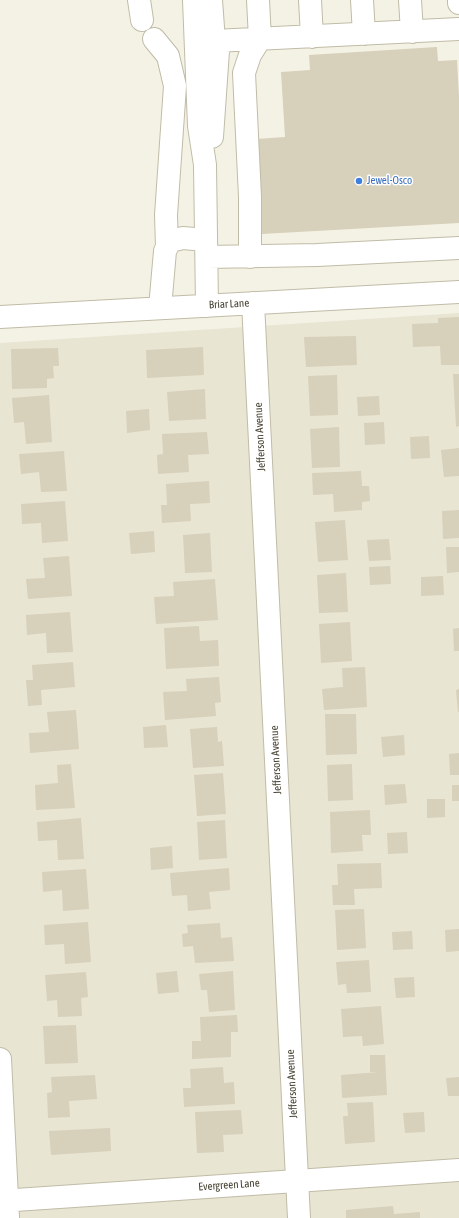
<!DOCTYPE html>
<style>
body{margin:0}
canvas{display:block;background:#f4f2e5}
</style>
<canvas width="459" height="1218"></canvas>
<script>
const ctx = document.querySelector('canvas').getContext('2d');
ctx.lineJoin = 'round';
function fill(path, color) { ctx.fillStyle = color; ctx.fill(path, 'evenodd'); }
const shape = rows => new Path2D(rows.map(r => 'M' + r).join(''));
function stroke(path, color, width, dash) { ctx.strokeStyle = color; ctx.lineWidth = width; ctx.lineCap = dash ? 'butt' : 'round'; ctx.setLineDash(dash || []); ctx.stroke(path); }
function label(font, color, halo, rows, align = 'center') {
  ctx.font = font + ' "Asap Condensed",sans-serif'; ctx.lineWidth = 3; ctx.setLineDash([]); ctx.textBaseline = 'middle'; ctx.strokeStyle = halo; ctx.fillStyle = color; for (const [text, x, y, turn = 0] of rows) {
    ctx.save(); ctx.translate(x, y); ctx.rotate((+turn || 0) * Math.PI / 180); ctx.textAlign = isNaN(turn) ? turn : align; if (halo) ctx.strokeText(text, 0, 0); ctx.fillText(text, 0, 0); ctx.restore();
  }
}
fill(shape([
 [459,313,459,1218,0,1218,0,343]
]), '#e8e5d3');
fill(shape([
 [437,47,438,61,457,60,459,97,459,223,262,234,256,139,285,137,281,72,310,70,309,55],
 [459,317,459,365,441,365,440,346,413,347,412,324,438,323,438,318],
 [356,336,357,365,306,367,304,337],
 [203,347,204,375,147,378,146,350],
 [58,348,59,366,53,366,54,378,47,379,47,388,12,389,11,349],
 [453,374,459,374,459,426,456,427],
 [337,375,338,415,310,416,308,376],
 [205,389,206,419,169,421,167,392],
 [49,395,52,442,26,444,24,422,14,423,12,398],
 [379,396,380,415,358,416,357,397],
 [149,409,150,430,127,433,126,411],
 [384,422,385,444,365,445,364,423],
 [339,427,340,467,312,468,310,429],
 [207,432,209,454,188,455,189,472,158,474,157,455,163,454,162,434],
 [429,436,430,458,411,459,410,437],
 [459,448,459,476,444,477,441,450],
 [64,451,67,491,41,492,39,472,21,474,19,454],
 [361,471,362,486,369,486,370,501,362,502,362,510,334,512,333,494,313,495,312,473],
 [209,481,210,503,190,504,191,521,162,523,161,505,167,505,166,484],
 [65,501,68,541,42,543,41,523,22,524,21,504],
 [459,510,459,538,443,539,442,511],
 [345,520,348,560,318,562,315,522],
 [154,531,155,552,131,554,129,533],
 [210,533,212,572,185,573,183,535],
 [389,539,391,560,369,561,367,540],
 [446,547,459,547,459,572,447,573],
 [69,556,72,596,28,599,26,579,45,578,43,558],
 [390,566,391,584,370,585,369,567],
 [346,573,348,612,319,613,317,575],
 [443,576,444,595,421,596,421,577],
 [215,579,218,620,156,624,154,597,174,596,173,582],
 [70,612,73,652,47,653,46,633,27,635,26,615],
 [350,622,352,661,321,663,319,624],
 [199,626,200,641,218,640,219,666,166,669,164,628],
 [459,628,459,651,454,651,453,629],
 [73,662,75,687,41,690,42,705,28,706,26,680,33,680,32,665],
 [365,667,367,707,324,710,322,689,343,687,342,668],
 [219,677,221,702,215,703,216,716,165,720,163,692,187,691,186,679],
 [459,689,459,712,458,712,456,690],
 [76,710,79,749,30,753,29,733,49,732,47,712],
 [325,714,356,714,357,754,326,755],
 [166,725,168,747,144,748,143,727],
 [217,727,218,742,222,741,224,766,193,768,190,729],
 [404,735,405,755,383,757,381,737],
 [459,753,459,775,450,775,449,754],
 [71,764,75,808,36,810,35,785,58,783,57,765],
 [352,764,353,800,328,801,327,765],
 [223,773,226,814,197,816,194,775],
 [405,784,407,803,385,805,384,785],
 [452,785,459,785,459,801,452,801],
 [427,799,445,799,445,817,427,818],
 [370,810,371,835,362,835,363,851,331,853,330,812],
 [81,818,84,859,58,860,57,840,38,841,37,822],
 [225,820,227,858,199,860,197,822],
 [407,832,408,853,388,854,387,833],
 [172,846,173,868,151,870,150,848],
 [381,863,382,888,354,889,355,905,333,905,332,885,338,885,337,864],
 [229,868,230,890,209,892,211,909,188,911,187,895,172,896,170,873],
 [86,869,89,909,63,911,62,890,43,892,42,872],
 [364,909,366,948,337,950,335,910],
 [88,922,91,962,65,964,64,944,45,945,44,925],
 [220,923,221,938,232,937,234,961,195,963,193,946,183,947,182,934,188,933,187,925],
 [459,929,459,951,446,952,445,930],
 [412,931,413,949,393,950,392,932],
 [369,960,371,992,347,993,346,984,338,985,336,962],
 [177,971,179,992,158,994,156,973],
 [233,971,235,1010,209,1012,207,990,201,990,199,974],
 [86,972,88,997,81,998,82,1016,58,1017,57,1000,47,1001,45,975],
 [414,977,415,997,396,998,394,978],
 [381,1006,384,1044,363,1046,362,1036,343,1037,341,1009],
 [237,1015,238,1032,231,1032,231,1057,192,1059,192,1041,201,1041,200,1017],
 [76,1025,78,1063,45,1064,43,1026],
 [370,1055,385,1055,387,1095,342,1098,341,1075,379,1072,370,1072],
 [223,1067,224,1083,234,1082,235,1104,184,1107,183,1088,191,1088,190,1069],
 [95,1075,97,1099,69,1101,70,1117,48,1118,47,1093,52,1092,51,1077],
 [459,1077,459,1096,448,1096,446,1078],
 [373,1102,375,1142,345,1144,343,1116,348,1116,347,1103],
 [241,1110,243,1134,223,1135,224,1152,197,1153,195,1112],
 [424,1112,425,1132,405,1133,403,1113],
 [110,1128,111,1151,51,1155,49,1131],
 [393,1206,394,1214,420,1212,420,1218,346,1218,346,1210]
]), '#d7d0ba');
const minor = shape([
 [139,0,142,20],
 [194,0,199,126,205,165,207,306],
 [211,0,214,41,459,29],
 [310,0,312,37],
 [362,0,364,34],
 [410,0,412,32],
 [459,0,459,3],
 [154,39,168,56,175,86,166,215,167,247],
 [212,137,218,51,222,41],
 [207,257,317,255,459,248],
 [250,257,250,197,244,73,250,55,260,39,258,0],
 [253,303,299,1218],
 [160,308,165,251,170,241,183,238,206,240],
 [0,317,459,292],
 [0,1059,8,1218],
 [0,1201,459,1170]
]);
stroke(minor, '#c0bca7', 24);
stroke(minor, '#fff', 22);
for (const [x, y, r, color] of [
 [359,181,4,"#3f7fe0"]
]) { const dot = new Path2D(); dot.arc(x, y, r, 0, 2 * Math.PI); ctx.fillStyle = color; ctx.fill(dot); stroke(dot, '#fff', 1.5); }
label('11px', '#366cbe', '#fff', [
 ["Jewel-Osco",367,181]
], 'left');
label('11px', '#474334', '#fff', [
 ["Briar Lane",229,304,-3],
 ["Jefferson Avenue",260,437,-93],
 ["Jefferson Avenue",276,760,-93],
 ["Jefferson Avenue",292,1084,-93],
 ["Evergreen Lane",229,1185,-4]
]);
</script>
